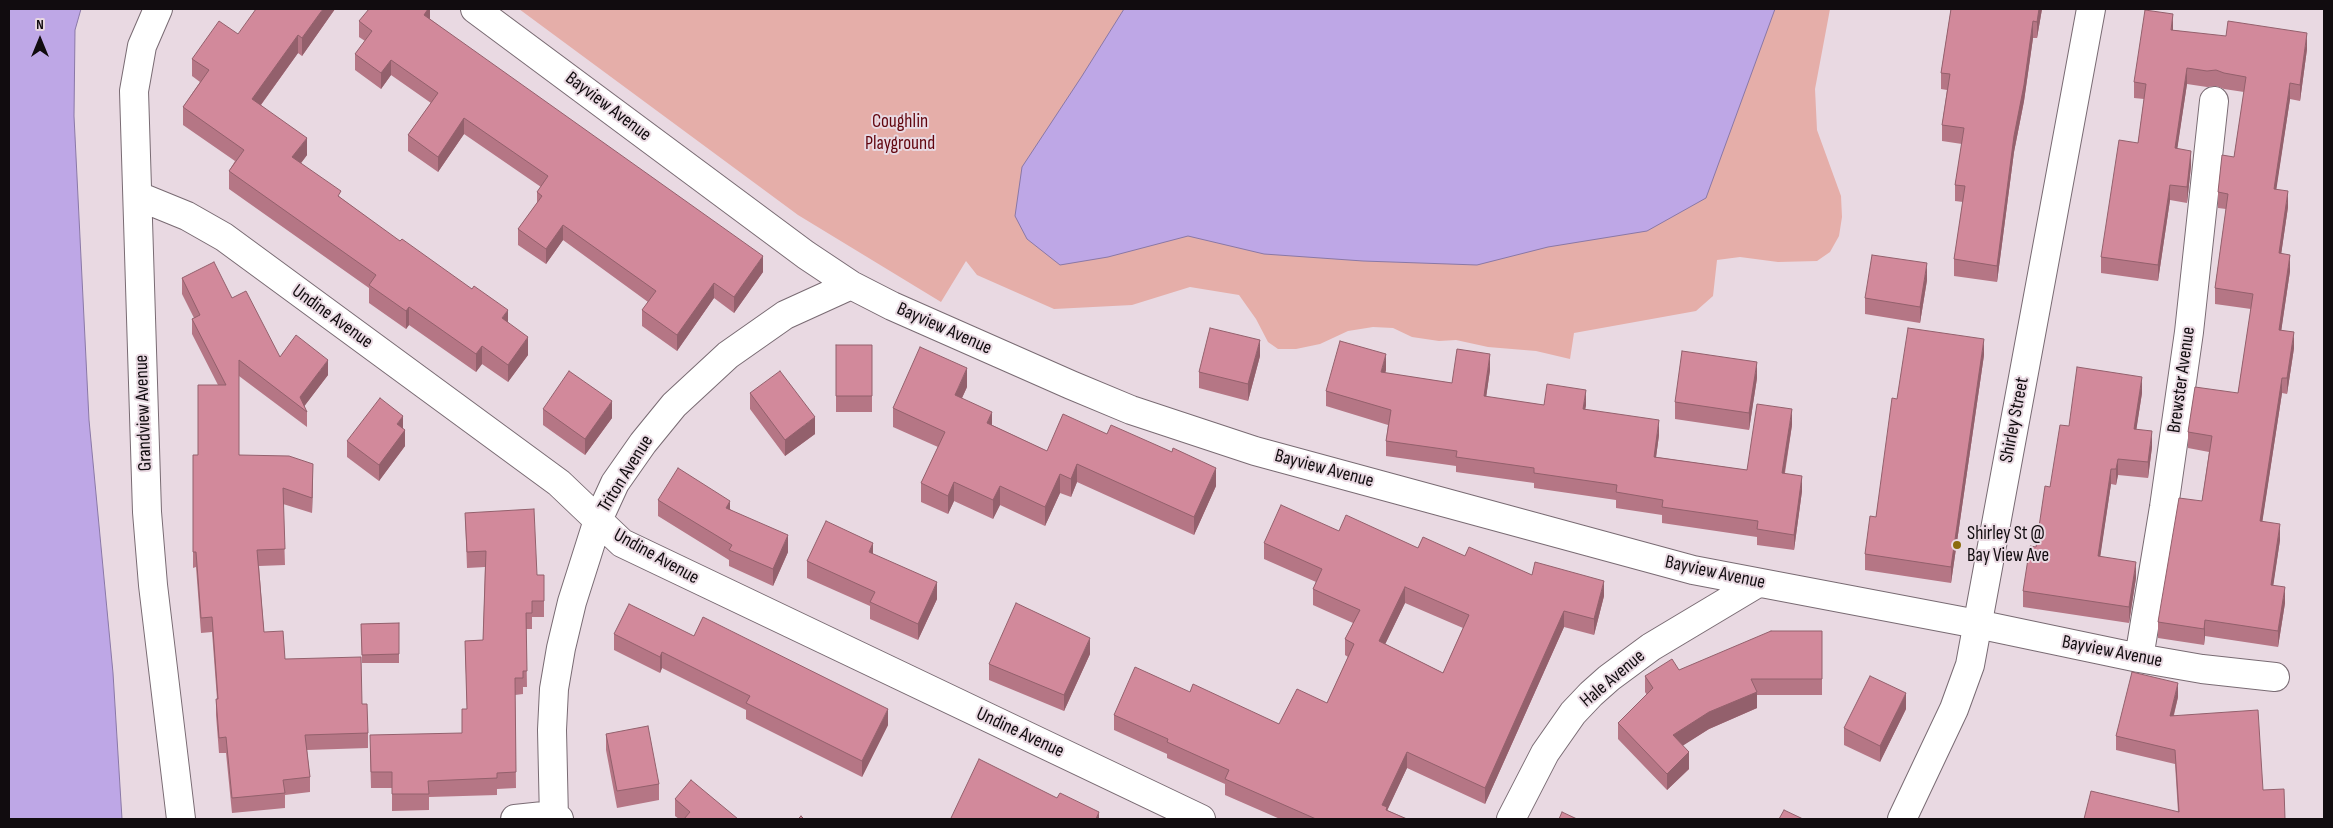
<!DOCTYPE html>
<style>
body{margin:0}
#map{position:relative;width:2333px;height:828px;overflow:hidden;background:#e9d9e2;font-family:"Sofia Sans Condensed",sans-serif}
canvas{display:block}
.frame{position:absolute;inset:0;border:10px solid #110c0f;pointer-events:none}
.north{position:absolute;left:15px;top:15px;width:50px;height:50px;-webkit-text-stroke:4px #e9d9e2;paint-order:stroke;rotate:0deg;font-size:14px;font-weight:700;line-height:20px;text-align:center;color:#110c0f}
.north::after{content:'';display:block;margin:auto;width:18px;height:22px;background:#110c0f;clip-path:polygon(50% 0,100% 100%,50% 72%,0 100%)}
</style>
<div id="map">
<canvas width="2333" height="828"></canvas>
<div class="frame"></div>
<div class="north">N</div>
</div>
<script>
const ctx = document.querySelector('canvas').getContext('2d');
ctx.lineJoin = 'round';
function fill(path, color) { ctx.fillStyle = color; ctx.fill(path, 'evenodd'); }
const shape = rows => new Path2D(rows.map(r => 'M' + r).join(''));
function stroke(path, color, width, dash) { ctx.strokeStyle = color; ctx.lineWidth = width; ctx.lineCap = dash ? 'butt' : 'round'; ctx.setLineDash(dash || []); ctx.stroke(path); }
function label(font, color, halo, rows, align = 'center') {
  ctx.font = font + ' "Sofia Sans Condensed",sans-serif'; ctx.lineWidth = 4; ctx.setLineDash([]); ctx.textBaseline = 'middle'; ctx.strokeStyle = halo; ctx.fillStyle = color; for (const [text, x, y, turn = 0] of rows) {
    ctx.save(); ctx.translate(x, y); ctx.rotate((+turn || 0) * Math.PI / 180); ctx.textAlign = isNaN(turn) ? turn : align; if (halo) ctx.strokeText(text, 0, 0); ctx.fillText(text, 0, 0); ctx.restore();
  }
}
fill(shape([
 [519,9,1830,9,1815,89,1817,130,1841,196,1842,217,1839,236,1830,252,1817,261,1778,262,1740,257,1717,260,1713,296,1696,311,1574,333,1570,359,1536,351,1488,347,1456,340,1439,341,1412,337,1393,328,1373,327,1348,331,1320,344,1296,349,1278,349,1268,342,1256,319,1239,295,1190,287,1132,305,1054,309,977,275,966,261,941,302,798,215]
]), '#e5aea9');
const water = shape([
 [9,9,81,9,75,30,74,116,89,420,113,673,122,819,9,819,9,9],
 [1124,9,1775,9,1706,198,1647,231,1548,247,1477,265,1363,261,1264,254,1188,236,1108,257,1060,265,1027,239,1015,216,1022,167,1082,76,1124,9]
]);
fill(water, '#bea7e6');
stroke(water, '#8a78a6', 1);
const minor = shape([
 [158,9,142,46,134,91,147,512,153,585,181,819],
 [475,9,806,255,851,285,892,306,1071,385,1131,410,1255,451,1693,570,1977,624,2139,658,2202,669,2275,677],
 [138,196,187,216,224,237,559,483,622,543,1201,819],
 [2139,658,2164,507,2189,332,2214,101],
 [515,819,553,815,559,819],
 [554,819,552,730,554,689,561,648,572,602,598,520,615,483,643,443,674,405,728,355,785,315,851,285],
 [1511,819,1545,753,1573,713,1591,694,1609,678,1651,647,1758,583]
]);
const secondary = shape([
 [1902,819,1954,709,1970,665,2091,9]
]);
stroke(minor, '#796b73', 30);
stroke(secondary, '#796b73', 30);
stroke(minor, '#fff', 28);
stroke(secondary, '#fff', 28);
fill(shape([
 [335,9,302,56,298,53,261,105,307,155,301,163,341,198,508,322,528,355,508,382,482,364,476,372,409,325,406,329,369,303,369,288,229,189,229,171,235,161,183,125,183,107,200,82,192,76,192,59,238,34],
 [430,9,430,19,763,272,734,313,714,298,677,351,642,326,642,310,648,302,563,240,546,264,518,245,518,229,537,203,537,192,541,187,464,134,438,172,408,151,408,135,431,103,391,75,381,89,355,70,355,54,365,41,359,37,359,21],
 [1951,9,2042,9,2037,38,2033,38,2024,101,2014,152,1997,282,1954,276,1954,259,1963,202,1955,201,1955,185,1962,144,1942,141,1942,125,1947,90,1941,89,1941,73],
 [2173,30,2307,49,2300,101,2290,99,2276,189,2288,207,2281,254,2290,271,2281,331,2294,348,2287,394,2282,393,2262,522,2280,540,2273,585,2285,603,2278,647,2205,636,2204,645,2158,638,2158,622,2202,501,2209,452,2188,448,2188,432,2238,393,2251,309,2215,304,2215,288,2226,209,2218,208,2218,192,2234,157,2244,92,2224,89,2216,86,2207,87,2187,84,2177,149,2191,166,2187,203,2170,200,2158,281,2101,273,2101,257,2138,143,2144,99,2134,98,2134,82],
 [182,278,232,298,280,357,328,375,304,406,307,412,307,427,239,376,239,455,313,479,312,513,283,504,285,565,259,566,264,632,285,659,362,704,368,733,368,748,307,750,310,777,310,792,285,795,285,808,232,813,226,753,219,753,216,715,216,699,217,699,212,632,201,633,196,567,193,568,193,455,198,455,218,385,192,334,192,319,194,318,182,294],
 [1927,280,1920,323,1865,314,1865,298],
 [836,345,872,345,872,412,836,412],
 [1984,355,1951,583,1865,570,1865,554,1876,517,1897,399],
 [1260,356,1248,401,1199,388,1199,372],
 [1386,370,1385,373,1452,383,1490,370,1486,397,1544,405,1586,405,1585,409,1659,435,1656,457,1747,470,1792,425,1785,473,1802,491,1794,550,1757,545,1757,537,1662,523,1662,515,1616,508,1616,500,1534,488,1534,483,1456,472,1456,466,1386,456,1386,441,1388,425,1326,406,1326,391],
 [1757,378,1749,430,1675,419,1675,402],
 [967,387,962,398,992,425,1047,451,1216,486,1194,535,1077,482,1071,497,1060,493,1045,526,1000,505,993,519,954,501,948,514,921,502,921,483,938,447,893,427,893,408],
 [750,393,815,434,785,456,750,409],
 [2142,393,2136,430,2152,447,2148,478,2118,475,2116,485,2111,484,2100,556,2136,578,2129,623,2023,607,2023,591,2036,547,2050,487,2069,426],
 [543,409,612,418,585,455,543,425],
 [403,428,405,446,379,481,347,457,347,441],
 [658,500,730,509,788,552,773,586,729,566,729,560,658,516],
 [465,513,537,575,544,575,544,617,532,617,532,629,526,629,527,687,523,687,523,694,515,695,516,788,497,789,497,795,429,797,429,810,392,811,392,788,371,788,370,751,462,733,467,709,465,641,483,640,485,567,467,568],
 [1339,531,1418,548,1465,556,1604,596,1594,635,1564,627,1485,804,1407,768,1387,810,1407,819,1280,819,1225,795,1225,784,1167,758,1167,754,1114,730,1114,715,1190,692,1279,724,1327,703,1348,657,1345,655,1345,639,1353,623,1313,605,1313,589,1316,582,1264,559,1264,543],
 [1405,603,1463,628,1443,673,1385,644],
 [873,554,937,599,918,640,870,619,870,606,807,578,807,561],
 [399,623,399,663,362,663,361,624],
 [1822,631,1822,695,1757,695,1757,708,1709,729,1683,745,1689,769,1667,790,1618,739,1618,723,1647,695,1645,692,1645,676,1679,670],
 [614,634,694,636,888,725,862,777,746,719,746,710,662,668,660,673,614,650],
 [1090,654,1064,711,989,680,989,664],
 [2178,697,2174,715,2263,790,2178,812,2175,764,2116,750,2116,736],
 [1906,709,1880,762,1844,745,1844,728],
 [606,734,659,784,659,800,617,808,606,750],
 [675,799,738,819,679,819,675,816]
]), '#b57685');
fill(shape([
 [323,9,335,9,302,56,302,38],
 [428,9,430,9,430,22,424,15],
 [2039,9,2042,9,2037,38,2037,22],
 [2173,14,2173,30,2171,30],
 [2033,21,2033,38,2024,101,2014,152,1997,282,1997,266,2014,136],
 [2307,33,2307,49,2300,101,2300,85],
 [298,35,298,53,252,117,252,99],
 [391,60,391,75,381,89,381,73],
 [2187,68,2187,84,2175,164,2175,148],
 [2290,83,2290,99,2274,205,2274,189],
 [464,118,464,134,438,172,438,157],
 [307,138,307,155,292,175,292,157],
 [2191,151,2191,166,2187,203,2187,187],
 [2170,185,2170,200,2158,281,2158,265],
 [2288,191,2288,207,2279,269,2279,253],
 [563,225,563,240,546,264,546,249],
 [2290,255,2290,271,2279,346,2279,330],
 [763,256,763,272,734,313,734,297],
 [1927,263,1927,280,1920,323,1920,307],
 [714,283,714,298,677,351,677,335],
 [409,307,409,325,406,329,406,311],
 [508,310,508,327,502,318],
 [2294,332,2294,348,2287,394,2287,378],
 [528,337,528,355,508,382,508,365],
 [1984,339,1984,355,1951,583,1951,567],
 [1260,340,1260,356,1248,401,1248,384],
 [482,346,482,364,476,372,476,354],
 [1386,354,1386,370,1381,387,1381,372],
 [1490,354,1490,370,1484,412,1484,396],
 [328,360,328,375,303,408,300,397],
 [1757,362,1757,378,1749,430,1749,413],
 [967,368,967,387,955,413,955,395],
 [2142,377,2142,393,2134,445,2134,429],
 [2282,378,2282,393,2260,537,2260,521],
 [1586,390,1586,405,1583,424,1583,409],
 [612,401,612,418,585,455,585,439],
 [1792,409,1792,425,1782,488,1782,473],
 [992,412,992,430,987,423],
 [403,416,403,432,405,430,405,446,379,481,379,465,397,424],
 [815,417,815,434,785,456,785,440],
 [1659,420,1659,435,1654,472,1654,457],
 [2152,431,2152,447,2148,478,2148,462],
 [2118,459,2118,475,2116,485,2116,469],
 [313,464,313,479,312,513,312,498],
 [1077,464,1077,482,1071,497,1071,479],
 [1216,468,1216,486,1194,535,1194,517],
 [2111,469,2111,484,2098,572,2098,556],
 [1060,474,1060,493,1045,526,1045,507],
 [1802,476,1802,491,1794,550,1794,535],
 [954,482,954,501,948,514,948,496],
 [1000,486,1000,505,993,519,993,500],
 [730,501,730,518,726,508],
 [2280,524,2280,540,2271,601,2271,585],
 [788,535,788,552,773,586,773,569],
 [873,543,873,559,869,552],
 [2136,562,2136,578,2129,623,2129,607],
 [1604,581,1604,596,1594,635,1594,619],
 [937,582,937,599,918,640,918,624],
 [1405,587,1405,603,1379,657,1379,641],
 [2285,587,2285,603,2278,647,2278,631],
 [1564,611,1564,627,1485,804,1485,788],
 [2205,620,2205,636,2204,645,2204,629],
 [1090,638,1090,654,1064,711,1064,695],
 [662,652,662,668,660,673,660,657],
 [2178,683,2178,697,2170,729,2170,716],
 [1757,692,1757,708,1709,729,1673,752,1673,735,1709,712],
 [1906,693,1906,709,1880,762,1880,746],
 [888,709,888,725,862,777,862,761],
 [1407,752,1407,768,1387,811,1382,805],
 [1689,752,1689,769,1667,790,1667,774],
 [1099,812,1099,819,1096,819]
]), '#93606c');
const building = shape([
 [256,9,323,9,302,38,298,35,252,99,307,138,292,157,341,191,338,196,400,241,402,239,472,289,474,286,508,310,502,318,528,337,508,365,482,346,476,354,409,307,406,311,369,285,376,275,229,171,244,150,183,107,209,70,192,59,219,21,238,34,256,9],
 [369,9,428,9,424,15,763,256,734,297,714,283,677,335,642,310,656,291,563,225,546,249,518,229,542,196,537,192,548,176,464,118,438,157,408,135,438,93,391,60,381,73,355,54,372,31,359,21,369,9],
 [1951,9,2039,9,2037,22,2033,21,2024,85,2014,136,1997,266,1954,259,1965,186,1955,185,1964,128,1942,125,1950,74,1941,73,1951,9],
 [2145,10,2173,14,2171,30,2226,36,2228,21,2307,33,2300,85,2290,83,2274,189,2288,191,2279,253,2290,255,2279,330,2294,332,2287,378,2282,378,2260,521,2280,524,2271,585,2285,587,2278,631,2205,620,2204,629,2158,622,2179,498,2202,501,2212,436,2188,432,2195,387,2238,393,2253,294,2215,288,2228,194,2218,192,2222,155,2234,157,2246,77,2224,73,2216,70,2207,71,2187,68,2175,148,2191,151,2187,187,2170,185,2158,265,2101,257,2119,140,2138,143,2146,84,2134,82,2145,10],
 [1872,255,1927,263,1920,307,1865,298,1872,255],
 [214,262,232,298,246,291,280,357,296,335,328,360,300,397,307,412,239,360,239,455,289,456,313,464,312,498,283,488,285,549,257,550,264,632,283,631,285,659,361,657,362,704,367,704,368,733,305,735,310,777,283,780,285,793,232,798,226,737,219,738,216,699,218,699,212,617,201,618,196,552,193,552,193,455,198,455,198,385,226,385,192,319,200,315,182,278,214,262],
 [1210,328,1260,340,1248,384,1199,372,1210,328],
 [1908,328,1984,339,1951,567,1865,554,1870,516,1876,517,1892,398,1897,399,1908,328],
 [1340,341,1386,354,1381,372,1452,383,1457,349,1490,354,1484,396,1544,405,1547,384,1586,390,1583,409,1659,420,1654,457,1747,470,1757,404,1792,409,1782,473,1802,476,1794,535,1757,529,1758,521,1662,507,1663,500,1616,492,1617,485,1534,473,1534,468,1456,457,1457,451,1386,441,1391,410,1326,391,1340,341],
 [836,345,872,345,872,396,836,396,836,345],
 [920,347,967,368,955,395,992,412,987,423,1047,451,1063,414,1107,434,1111,425,1172,452,1173,448,1216,468,1194,517,1077,464,1071,479,1060,474,1045,507,1000,486,993,500,954,482,948,496,921,483,945,432,893,408,920,347],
 [1682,351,1757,362,1749,413,1675,402,1682,351],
 [2077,367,2142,377,2134,429,2152,431,2148,462,2118,459,2116,469,2111,469,2098,556,2136,562,2129,607,2023,591,2030,546,2036,547,2045,486,2050,487,2060,425,2069,426,2077,367],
 [569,371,612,401,585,439,543,409,569,371],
 [780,371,815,417,785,440,750,393,780,371],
 [380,398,403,416,397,424,405,430,379,465,347,441,380,398],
 [678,468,730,501,726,508,788,535,773,569,729,550,732,545,658,500,678,468],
 [1281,505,1339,531,1346,515,1418,548,1423,537,1465,556,1469,547,1532,575,1535,562,1604,581,1594,619,1564,611,1485,788,1407,752,1382,805,1387,807,1386,810,1407,819,1316,819,1225,779,1229,770,1167,742,1168,739,1114,715,1135,667,1190,692,1193,684,1279,724,1297,689,1327,703,1354,644,1345,639,1360,610,1313,589,1322,569,1264,543,1281,505],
 [1405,587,1469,615,1443,673,1379,641,1405,587],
 [534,509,537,575,544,575,544,601,532,601,532,613,526,613,527,671,523,671,523,678,515,678,516,772,497,773,497,778,428,781,429,794,392,794,392,772,371,772,370,735,462,733,462,709,467,709,465,641,483,640,486,551,467,552,465,513,534,509],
 [826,521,873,543,869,552,937,582,918,624,870,602,875,592,807,561,826,521],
 [1016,603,1090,638,1064,695,989,664,1016,603],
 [629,604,694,636,703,617,888,709,862,761,746,703,750,696,662,652,660,657,614,634,629,604],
 [399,623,399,654,362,655,361,624,399,623],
 [1771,631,1822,631,1822,679,1751,679,1757,692,1709,712,1673,735,1689,752,1667,774,1618,723,1653,688,1645,676,1672,659,1679,670,1771,631],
 [2132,672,2178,683,2170,716,2258,710,2263,790,2284,789,2285,819,2084,819,2091,791,2179,812,2175,750,2116,736,2132,672],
 [1870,676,1906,693,1880,746,1844,728,1870,676],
 [648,726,659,784,617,791,606,734,648,726],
 [979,759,1057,798,1060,793,1099,812,1096,819,954,819,951,818,979,759],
 [691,780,738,819,684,819,690,812,675,799,691,780],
 [1784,810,1803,819,1779,819,1784,810],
 [1562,812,1577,819,1559,819,1562,812],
 [801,816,804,819,798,819,801,816]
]);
fill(building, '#d2899b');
stroke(building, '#93606c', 1);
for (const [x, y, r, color] of [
 [1957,545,5,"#8b6c0d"]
]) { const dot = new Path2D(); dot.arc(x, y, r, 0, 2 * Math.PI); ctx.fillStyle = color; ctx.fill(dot); stroke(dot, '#e9d9e2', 2); }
label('19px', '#110c0f', '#e9d9e2', [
 ["Bayview Avenue",608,107,37],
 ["Undine Avenue",332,317,36],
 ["Bayview Avenue",944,329,24],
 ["Brewster Avenue",2182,380,-82],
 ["Grandview Avenue",144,413,-92],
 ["Shirley Street",2015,420,-79],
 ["Bayview Avenue",1324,469,15],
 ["Triton Avenue",626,474,-58],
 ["Undine Avenue",656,557,29],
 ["Bayview Avenue",1715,573,12],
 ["Bayview Avenue",2112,652,11],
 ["Hale Avenue",1613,679,-40],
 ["Undine Avenue",1020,733,25]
]);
label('19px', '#61050e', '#e9d9e2', [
 ["Coughlin",900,122],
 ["Playground",900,144]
]);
label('19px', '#110c0f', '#e9d9e2', [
 ["Shirley St @",1967,534],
 ["Bay View Ave",1967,556]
], 'left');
</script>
